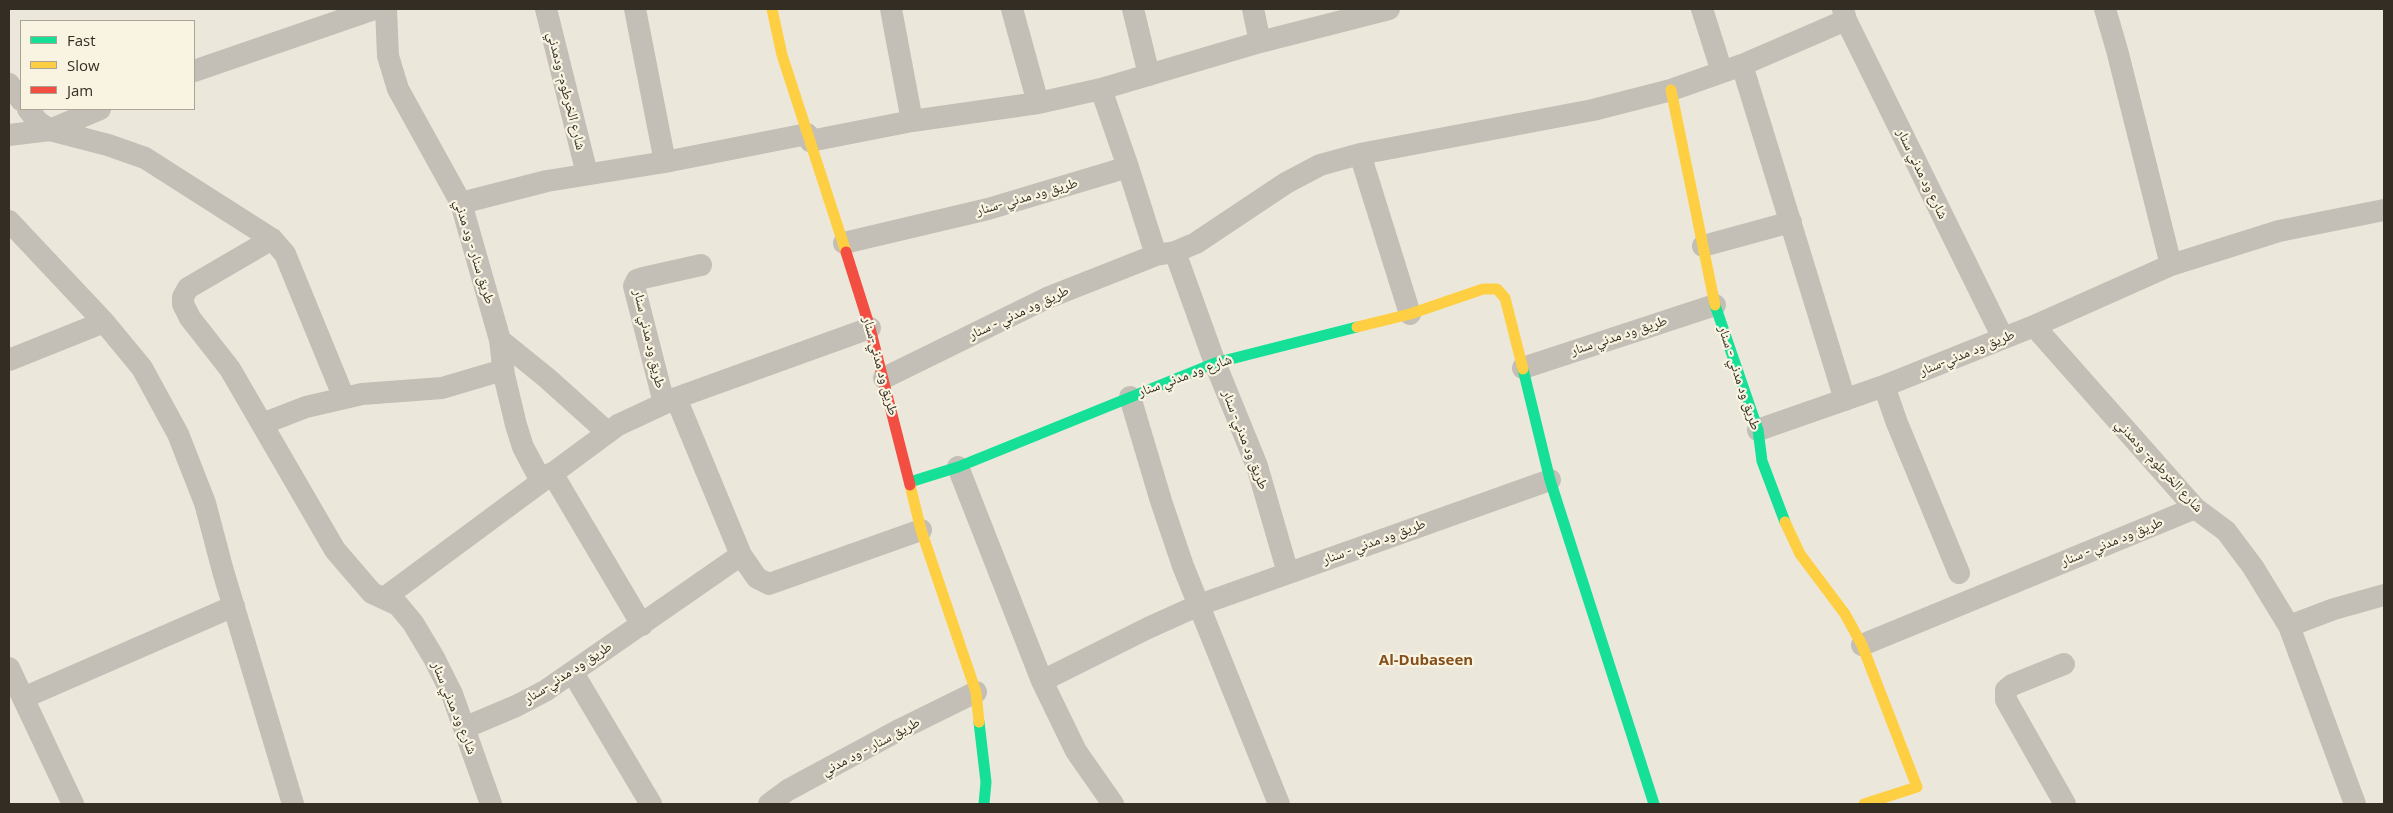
<!DOCTYPE html>
<meta charset="utf-8">
<style>
body{margin:0}
#map{position:relative;width:2393px;height:813px;overflow:hidden;background:#ebe8db;font-family:"Open Sans",sans-serif}
canvas{display:block}
.frame{position:absolute;inset:0;border:10px solid #332d24;pointer-events:none}
.legend{position:absolute;left:20px;top:20px;width:175px;height:90px;box-sizing:border-box;background:#f9f4e1;border:1px solid #aaa495;margin:0;padding:6px 9px;list-style:none;font-size:15px;color:#332d24}
.legend li{display:flex;align-items:center;gap:10px;height:25px}
.legend b{width:25px;border:1px solid #aaa495}
</style>
<div id="map">
<canvas width="2393" height="813"></canvas>
<div class="frame"></div>
<ul class="legend">
<li><b style="height:6px;background:#16e098"></b>Fast</li>
<li><b style="height:6px;background:#ffcf43"></b>Slow</li>
<li><b style="height:6px;background:#f24e42"></b>Jam</li>
</ul>
</div>
<script>
const ctx = document.querySelector('canvas').getContext('2d');
ctx.lineJoin = 'round';
const shape = rows => new Path2D(rows.map(r => 'M' + r).join(''));
function stroke(path, color, width, dash) { ctx.strokeStyle = color; ctx.lineWidth = width; ctx.lineCap = dash ? 'butt' : 'round'; ctx.setLineDash(dash || []); ctx.stroke(path); }
function label(font, color, halo, rows, align = 'center') {
  ctx.font = font + ' "Open Sans","Noto Naskh Arabic",sans-serif'; ctx.lineWidth = 4.5; ctx.setLineDash([]); ctx.textBaseline = 'middle'; ctx.strokeStyle = halo; ctx.fillStyle = color; for (const [text, x, y, turn = 0] of rows) {
    ctx.save(); ctx.translate(x, y); ctx.rotate((+turn || 0) * Math.PI / 180); ctx.textAlign = isNaN(turn) ? turn : align; if (halo) ctx.strokeText(text, 0, 0); ctx.fillText(text, 0, 0); ctx.restore();
  }
}
stroke(shape([
 [386,9,388,56,398,89,461,203,500,340,504,375,516,425,523,447,541,481],
 [546,9,587,174],
 [635,9,665,162],
 [891,9,912,121],
 [1012,9,1038,103],
 [1133,9,1149,75],
 [1253,9,1260,42],
 [1702,9,1722,72],
 [1843,9,1846,20,2003,338],
 [2105,9,2117,50,2171,265],
 [1742,65,1845,400],
 [194,71,374,9],
 [9,84,21,100],
 [28,109,38,122,50,130,108,145,145,158,272,239,285,254,344,398],
 [9,135,50,130,100,109],
 [810,141,912,121,1038,103,1101,89,1260,42,1389,9],
 [1360,154,1410,314],
 [1128,167,1156,255],
 [461,203,547,181,665,162,807,134],
 [9,221,104,322,142,368,178,434,205,503,223,571,293,804],
 [272,239,188,288,183,297,183,304,190,318,230,369,335,550,372,593,398,605,413,623,434,658,452,694,491,804],
 [844,243,988,209,1128,167,1101,89],
 [1703,246,1791,222],
 [1175,252,1215,363,1257,466,1288,573],
 [2034,326,2195,508,2226,531,2253,567,2289,626,2355,804],
 [500,340,547,378,607,432],
 [9,360,104,322],
 [1523,368,1715,305],
 [884,378,1047,298,1156,255,1175,252,1196,243,1286,183,1320,165,1360,154,1593,110,1671,90,1742,65,1846,20],
 [1884,386,1897,423,1959,573],
 [1130,397,1161,501,1183,566,1279,804],
 [664,403,634,286,637,280,643,278,701,265],
 [262,424,306,407,362,394,442,388,503,370],
 [1758,430,1884,386,2034,326,2171,265,2279,231,2384,210],
 [958,467,1042,681,1076,751,1113,804],
 [552,473,642,625],
 [741,555,757,578,769,584,921,530],
 [384,598,618,425,676,398,870,328],
 [2289,626,2334,609,2384,595],
 [1862,645,2195,508],
 [2064,664,2012,685,2006,690,2006,700,2065,804],
 [9,668,73,804],
 [573,673,651,804],
 [1042,681,1148,628,1199,605,1550,480],
 [23,698,234,606],
 [464,728,516,706,545,691,741,555,676,398],
 [769,804,788,790,901,729,976,692]
]), '#c3bfb6', 22);
stroke(shape([
 [1715,305,1758,430,1762,461,1785,522],
 [1523,369,1550,480,1654,804],
 [910,482,958,467,1215,363,1357,327],
 [979,722,986,782,984,804]
]), '#16e098', 11);
stroke(shape([
 [772,9,782,55,846,252],
 [1671,90,1715,305],
 [1357,327,1410,314,1483,289,1497,289,1505,298,1523,369],
 [910,485,921,530,976,692,979,722],
 [1785,522,1800,554,1845,614,1862,645,1917,787,1864,804]
]), '#ffcf43', 11);
stroke(shape([
 [846,252,870,328,910,485]
]), '#f24e42', 11);
label('14px', '#332d24', '#f9f4e1', [
 ["شارع الخرطوم- ودمدني",566,91,76],
 ["شارع ود مدني سنار",1922,174,64],
 ["طريق ود مدني -سنار",1027,197,-16],
 ["طريق سنار - ود مدني",474,252,73],
 ["طريق ود مدني - سنار",1019,313,-25],
 ["طريق ود مدني سنار",1619,336,-18],
 ["طريق ود مدني سنار",649,339,77],
 ["طريق ود مدني-سنار",1967,353,-22],
 ["طريق ود مدني-سنار",880,366,75],
 ["شارع ود مدني سنار",1185,376,-20],
 ["طريق ود مدني - سنار",1739,378,72],
 ["طريق ود مدني- سنار",1245,440,69],
 ["شارع الخرطوم- ودمدني",2159,466,47],
 ["طريق ود مدني - سنار",1374,542,-20],
 ["طريق ود مدني - سنار",2112,542,-22],
 ["طريق ود مدني-سنار",568,673,-33],
 ["شارع ود مدني سنار",454,708,68],
 ["طريق سنار - ود مدني",871,747,-28]
]);
label('bold 15px', '#84501c', '#f9f4e1', [
 ["Al-Dubaseen",1426,661]
]);
</script>
